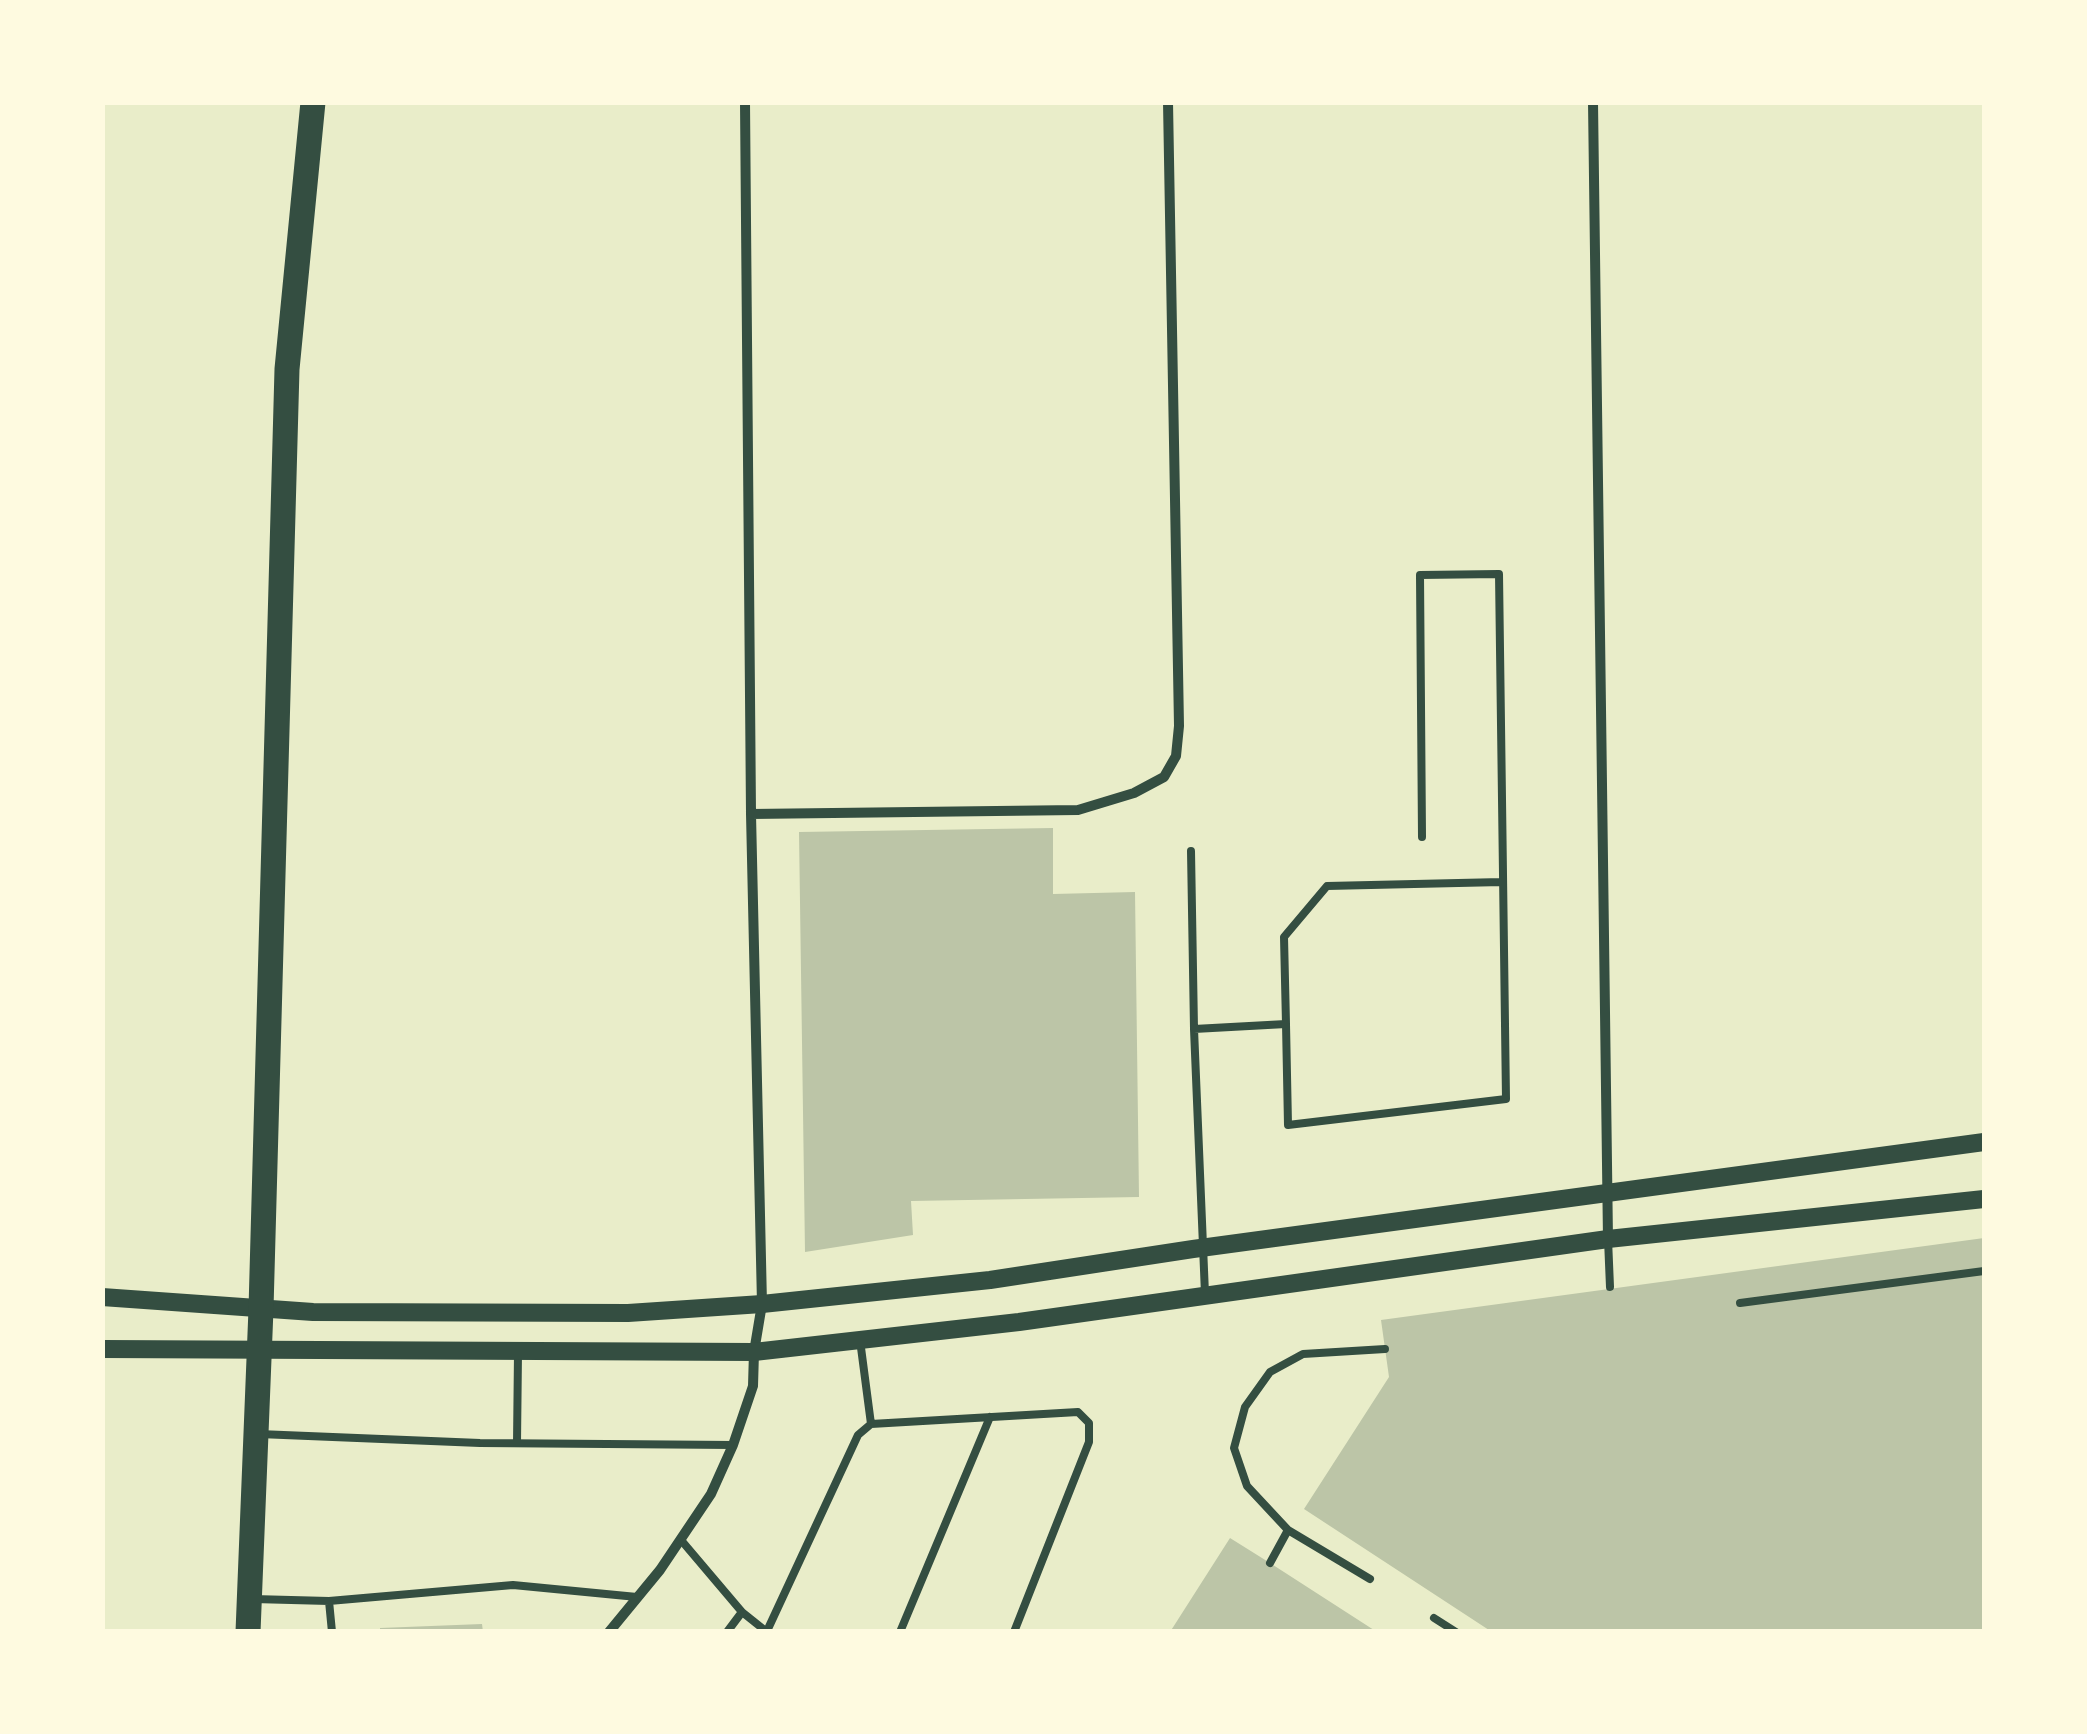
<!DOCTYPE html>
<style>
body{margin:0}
#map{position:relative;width:2087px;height:1734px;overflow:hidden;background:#e9edc9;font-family:Roboto,sans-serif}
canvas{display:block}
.frame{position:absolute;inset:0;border:105px solid #fefae0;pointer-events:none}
</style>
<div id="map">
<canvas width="2087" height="1734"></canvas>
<div class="frame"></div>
</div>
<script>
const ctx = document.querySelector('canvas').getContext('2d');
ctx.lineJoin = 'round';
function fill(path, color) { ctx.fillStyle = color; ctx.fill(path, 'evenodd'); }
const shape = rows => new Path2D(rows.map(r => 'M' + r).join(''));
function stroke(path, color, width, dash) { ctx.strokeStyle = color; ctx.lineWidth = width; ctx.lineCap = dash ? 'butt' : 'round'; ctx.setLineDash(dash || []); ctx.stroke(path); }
fill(shape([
 [1053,828,1053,894,1135,892,1139,1197,911,1201,913,1235,805,1252,799,832],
 [1984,1238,1984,1632,1492,1632,1304,1509,1389,1377,1381,1320],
 [1230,1538,1270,1563,1377,1632,1170,1632],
 [482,1624,483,1632,380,1632,380,1628]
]), '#bcc5a7');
stroke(shape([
 [1191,851,1194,1029],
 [1286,1024,1284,937,1327,886,1502,882],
 [1608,1239,1610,1287],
 [1205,1294,1194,1029,1286,1024,1288,1125,1506,1099,1499,574,1420,575,1422,837],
 [1740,1303,1984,1271],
 [860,1340,871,1424],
 [259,1434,480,1443,733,1445],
 [517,1443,518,1353],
 [1288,1530,1370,1579],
 [681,1540,742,1612,767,1632],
 [1270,1563,1288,1530,1247,1486,1234,1448,1245,1407,1270,1372,1303,1354,1385,1349],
 [253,1599,329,1601,332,1632],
 [329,1601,513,1585,637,1597],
 [1434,1618,1456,1632],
 [767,1631,858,1435,871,1424,1078,1412,1089,1423,1089,1442,1014,1632],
 [727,1632,742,1612],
 [900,1632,990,1417]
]), '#344e41', 8);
stroke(shape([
 [1593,102,1608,1239],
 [751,814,1078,810,1134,793,1164,777,1176,756,1179,726,1168,102],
 [609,1632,660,1570,711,1494,733,1445,753,1386,754,1352,762,1304,751,814,745,102]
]), '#344e41', 10);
stroke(shape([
 [102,1297,313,1312,628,1313,762,1304,990,1280,1193,1249,1984,1142],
 [102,1349,754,1352,1019,1322,1608,1239,1984,1199]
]), '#344e41', 18);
stroke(shape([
 [248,1632,261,1309,287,369,313,102]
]), '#344e41', 25);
</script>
